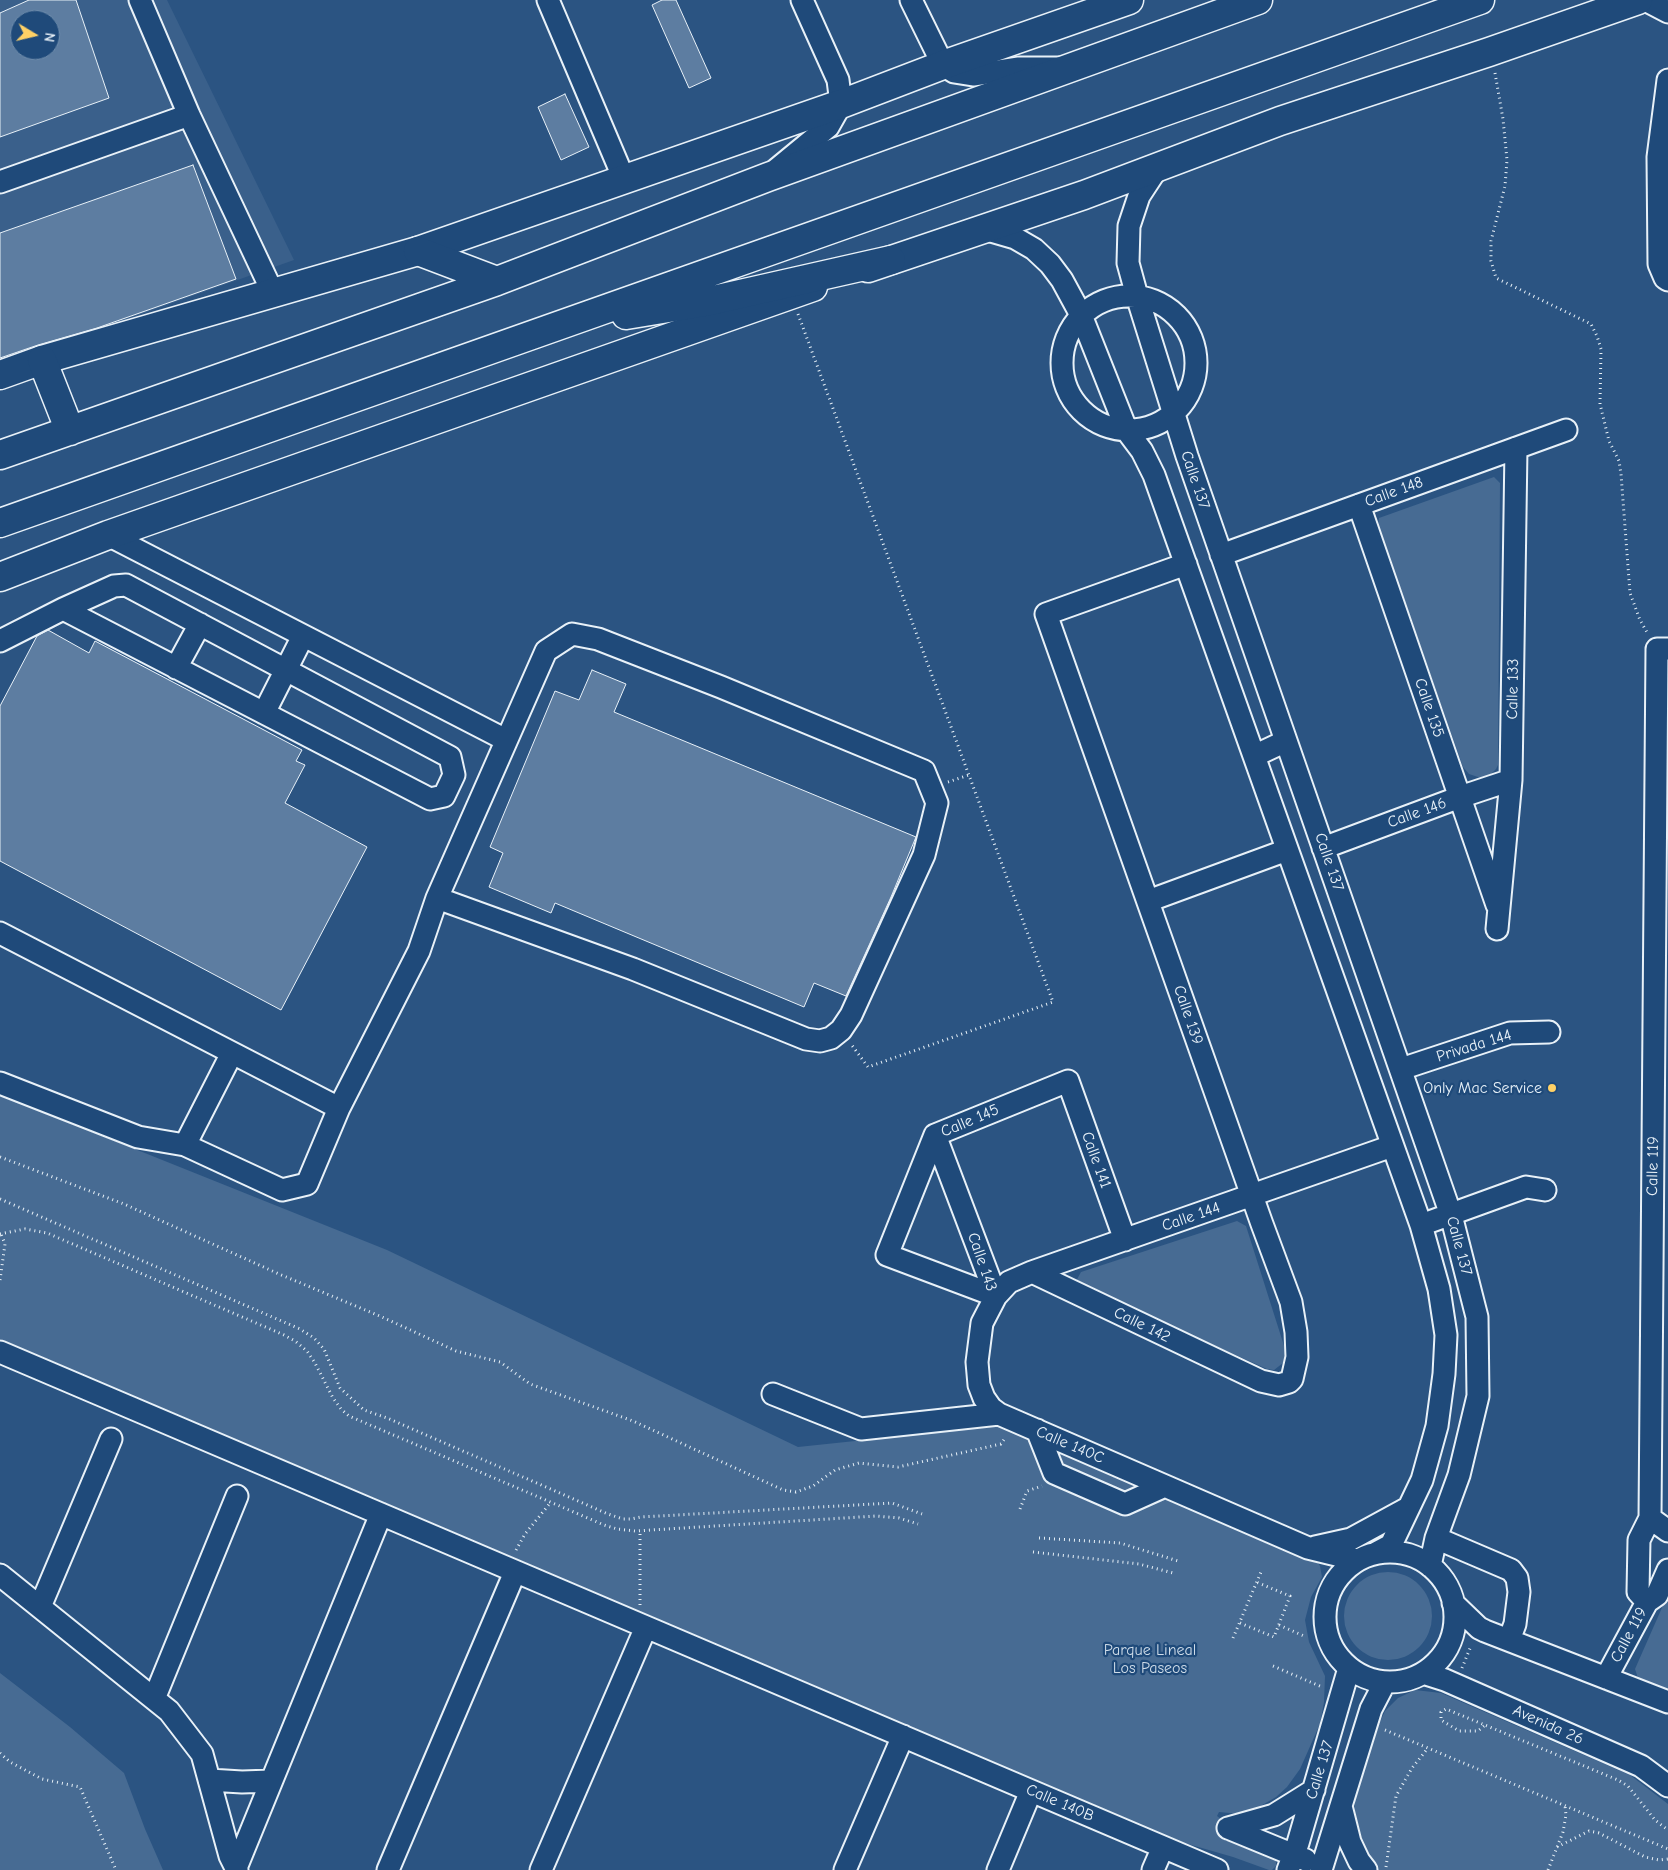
<!DOCTYPE html>
<style>
body{margin:0}
#map{position:relative;width:1668px;height:1870px;overflow:hidden;background:#2b5482;font-family:"Comic Neue",sans-serif}
canvas{display:block}
.north{position:absolute;left:10px;top:10px;width:50px;height:50px;box-sizing:border-box;background:#1f4a7a;border:1px solid #6f8dac;border-radius:50%;rotate:99deg;font-size:14px;font-weight:700;line-height:20px;text-align:center;color:#e8f1f8}
.north::after{content:'';display:block;margin:auto;width:18px;height:22px;background:#ffd166;clip-path:polygon(50% 0,100% 100%,50% 72%,0 100%)}
</style>
<div id="map">
<canvas width="1668" height="1870"></canvas>
<div class="north">N</div>
</div>
<script>
const ctx = document.querySelector('canvas').getContext('2d');
ctx.lineJoin = 'round';
function fill(path, color) { ctx.fillStyle = color; ctx.fill(path, 'evenodd'); }
const shape = rows => new Path2D(rows.map(r => 'M' + r).join(''));
function stroke(path, color, width, dash) { ctx.strokeStyle = color; ctx.lineWidth = width; ctx.lineCap = dash ? 'butt' : 'round'; ctx.setLineDash(dash || []); ctx.stroke(path); }
function label(font, color, halo, rows, align = 'center') {
  ctx.font = font + ' "Comic Neue",sans-serif'; ctx.lineWidth = 4.5; ctx.setLineDash([]); ctx.textBaseline = 'middle'; ctx.strokeStyle = halo; ctx.fillStyle = color; for (const [text, x, y, turn = 0] of rows) {
    ctx.save(); ctx.translate(x, y); ctx.rotate((+turn || 0) * Math.PI / 180); ctx.textAlign = isNaN(turn) ? turn : align; if (halo) ctx.strokeText(text, 0, 0); ctx.fillText(text, 0, 0); ctx.restore();
  }
}
fill(shape([
 [0,0,167,0,294,260,0,364],
 [20,20,50,20,50,50,20,50]
]), '#3a608b');
fill(shape([
 [1494,477,1500,483,1498,765,1496,769,1490,775,1481,778,1469,774,1463,767,1378,525,1379,518],
 [0,1095,387,1250,798,1447,998,1426,1316,1560,1320,1566,1322,1577,1311,1597,1305,1620,1309,1642,1325,1676,1324,1702,1320,1724,1300,1769,1287,1787,1276,1797,1252,1811,1240,1814,1219,1812,1217,1816,1276,1860,1276,1866,1272,1870,1269,1870,1233,1857,1181,1842,0,1339],
 [1237,1221,1246,1226,1286,1352,1283,1363,1274,1370,1267,1369,1075,1283,1081,1272],
 '1344 1616a44 44 0 1 1 88 0a44 44 0 1 1-88 0Z',
 [1668,1594,1668,1690,1638,1678,1635,1669],
 [0,1673,70,1727,124,1773,145,1829,163,1870,0,1870],
 [1415,1690,1441,1693,1630,1775,1668,1804,1668,1870,1377,1870,1363,1851,1354,1818,1355,1791,1374,1735,1385,1711,1398,1698]
]), '#476b93');
const building = shape([
 [29,0,76,0,109,98,0,137,0,13,29,0],
 [20,20,50,20,50,50,20,50,20,20],
 [662,0,676,0,711,78,689,88,652,5,662,0],
 [565,94,589,147,561,160,538,107,565,94],
 [193,165,236,279,97,328,38,345,0,358,0,233,193,165],
 [48,630,89,653,95,641,302,750,296,761,305,765,285,803,367,847,281,1010,0,861,0,706,37,636,48,630],
 [592,670,626,684,614,712,916,837,891,897,846,996,814,983,804,1007,555,903,551,913,489,887,503,853,490,847,555,691,579,700,592,670]
]);
fill(building, '#5d7da1');
stroke(building, '#e8f1f8', 1);
const minor = shape([
 [140,0,189,115,273,293],
 [548,0,624,179],
 [911,0,943,65,954,72,973,75,1019,68,1059,68],
 [1645,0,1668,12],
 [1668,80,1658,157,1659,264,1665,278,1668,280],
 [1158,167,1139,196,1129,226,1128,263,1137,296,1187,456,1451,1215,1477,1317,1478,1396,1459,1475,1436,1538,1430,1566],
 [777,169,828,127,841,104,838,80,802,0],
 [0,182,189,115],
 [984,229,1015,238,1034,249,1050,264,1062,280,1081,315,1127,431,1142,451,1154,475,1421,1225,1439,1289,1446,1335,1444,1374,1437,1426,1422,1480,1391,1545,1376,1553],
 '1062 363a67 67 0 1 1 134 0a67 67 0 1 1-134 0Z',
 [1359,505,1497,905],
 [108,535,506,740],
 [1221,555,1566,430],
 [0,641,63,609,114,586,126,585,450,757,454,775,444,796,430,799,63,609],
 [176,668,200,624],
 [264,713,303,636],
 [1254,756,1286,741],
 [1323,848,1460,797,1511,780],
 [1148,901,1287,850],
 [1497,929,1511,780,1516,448],
 [0,933,339,1108],
 [1401,1069,1510,1033,1549,1032],
 [0,1083,138,1137,185,1145,232,1053],
 [935,1135,996,1296],
 [185,1145,282,1190,307,1184,339,1108,419,951,437,898,546,651,572,634,598,639,721,687,924,771,937,803,924,855,851,1015,841,1030,831,1038,820,1041,806,1039,633,969,437,898],
 [1421,1225,1526,1187,1545,1190],
 [1032,1272,1261,1381,1279,1385,1289,1382,1292,1379,1297,1357,1296,1332,1291,1302,1262,1224,1046,614,1186,564],
 [996,1296,887,1255,935,1135,1068,1081,1125,1240],
 [0,1352,1217,1870],
 [773,1394,861,1429,999,1414,1308,1548,1357,1560],
 [999,1414,991,1408,984,1398,979,1385,977,1362,982,1323,996,1296,1009,1282,1032,1272,1392,1146],
 [1037,1430,1054,1473,1125,1504,1165,1486],
 [1650,1518,1668,1531],
 [1436,1538,1511,1570,1517,1578,1519,1592,1515,1624,1509,1640],
 [1315,1547,1351,1539,1408,1508],
 '1325 1617a65 65 0 1 1 130 0a65 65 0 1 1-130 0Z',
 [0,1575,169,1711,202,1754,230,1856,237,1870],
 [1647,1602,1657,1595,1668,1570],
 [1453,1603,1479,1628,1485,1631,1668,1702],
 [40,1607,111,1439],
 [1423,1673,1445,1680,1641,1766,1668,1786],
 [1606,1678,1647,1602,1638,1592,1639,1540,1650,1518,1657,649,1668,649],
 [154,1699,237,1496],
 [209,1780,242,1782,271,1781],
 [1341,1806,1350,1842,1359,1861,1366,1870],
 [1228,1828,1306,1860],
 [1228,1828,1274,1815,1314,1790],
 [236,1868,381,1514],
 [388,1870,515,1572],
 [541,1870,646,1627],
 [845,1870,903,1736],
 [998,1870,1031,1791],
 [1153,1870,1163,1847],
 [1288,1870,1298,1843,1349,1668],
 [1321,1870,1371,1709,1385,1682]
]);
const major = shape([
 [868,268,1084,195,1280,121,1489,52,1638,0],
 [0,375,42,360,418,251,841,104,943,65,1129,0],
 [0,577,108,535,813,287]
]);
const highway = shape([
 [418,251,497,281],
 [626,315,705,302,891,260],
 [42,360,70,431],
 [0,455,497,281,768,177,1258,0],
 [0,523,1480,0]
]);
stroke(minor, '#e8f1f8', 25);
stroke(major, '#e8f1f8', 31);
stroke(highway, '#e8f1f8', 31);
stroke(shape([
 [1495,73,1503,119,1507,160,1505,186,1491,241,1491,261,1496,278,1591,324,1597,336,1601,349,1600,404,1609,441,1619,461,1621,474,1630,593,1640,620,1648,634],
 [798,314,1053,1002,868,1067,851,1044],
 [948,782,969,775],
 [0,1157,124,1204,279,1274,382,1317,456,1351,500,1362,530,1384,633,1421,783,1490,796,1492,813,1486,835,1470,859,1463,898,1467,1001,1444,1006,1437],
 [0,1199,300,1329,314,1338,324,1349,340,1388,364,1410,387,1418,608,1514,623,1519,631,1519,641,1517,892,1503,922,1514],
 [0,1234,25,1229,47,1233,284,1335,295,1341,307,1351,315,1363,333,1398,341,1409,349,1416,604,1525,617,1529,635,1531,876,1516,899,1518,918,1524],
 [0,1280,5,1244,1,1234],
 [1020,1509,1027,1491,1042,1486],
 [1039,1538,1120,1543,1178,1561],
 [516,1550,525,1534,551,1502],
 [1033,1552,1139,1564,1173,1573],
 [640,1605,640,1531],
 [1240,1623,1274,1637,1290,1596,1256,1582],
 [1279,1625,1304,1636],
 [1233,1638,1261,1572],
 [1273,1666,1322,1687],
 [1462,1668,1471,1646],
 [1484,1726,1478,1731,1459,1731,1441,1720,1441,1712,1446,1709,1618,1780,1628,1786,1655,1820,1668,1830],
 [1385,1730,1668,1849],
 [0,1753,10,1762,42,1779,80,1787,116,1870],
 [1557,1847,1589,1831,1599,1833,1645,1857,1659,1860,1668,1859],
 [1386,1867,1396,1796,1412,1768,1428,1748],
 [1548,1870,1563,1832,1566,1815,1565,1806]
]), '#e8f1f8', 3, [1, 4]);
stroke(minor, '#1f4a7a', 21);
stroke(major, '#1f4a7a', 28);
stroke(highway, '#1f4a7a', 28);
for (const [x, y, r, color] of [
 [1552,1088,5,"#ffd166"]
]) { const dot = new Path2D(); dot.arc(x, y, r, 0, 2 * Math.PI); ctx.fillStyle = color; ctx.fill(dot); stroke(dot, '#1f4a7a', 2); }
label('16px', '#e8f1f8', '#1f4a7a', [
 ["Calle 137",1195,480,71],
 ["Calle 148",1394,492,-20],
 ["Calle 133",1513,689,-89],
 ["Calle 135",1429,708,71],
 ["Calle 146",1417,813,-20],
 ["Calle 137",1329,862,71],
 ["Calle 139",1188,1015,71],
 ["Privada 144",1474,1046,-17],
 ["Calle 145",970,1121,-23],
 ["Calle 141",1096,1160,70],
 ["Calle 119",1653,1166,-89],
 ["Calle 144",1191,1217,-19],
 ["Calle 137",1459,1246,75],
 ["Calle 143",982,1262,71],
 ["Calle 142",1142,1325,26],
 ["Calle 140C",1070,1445,23],
 ["Calle 119",1629,1635,-62],
 ["Avenida 26",1548,1725,24],
 ["Calle 137",1320,1770,-73],
 ["Calle 140B",1060,1803,23]
]);
label('16px', '#e8f1f8', '#1f4a7a', [
 ["Only Mac Service",1542,1088]
], 'right');
label('16px', '#d0dde9', '#1f4a7a', [
 ["Parque Lineal",1150,1650],
 ["Los Paseos",1150,1668]
]);
</script>
